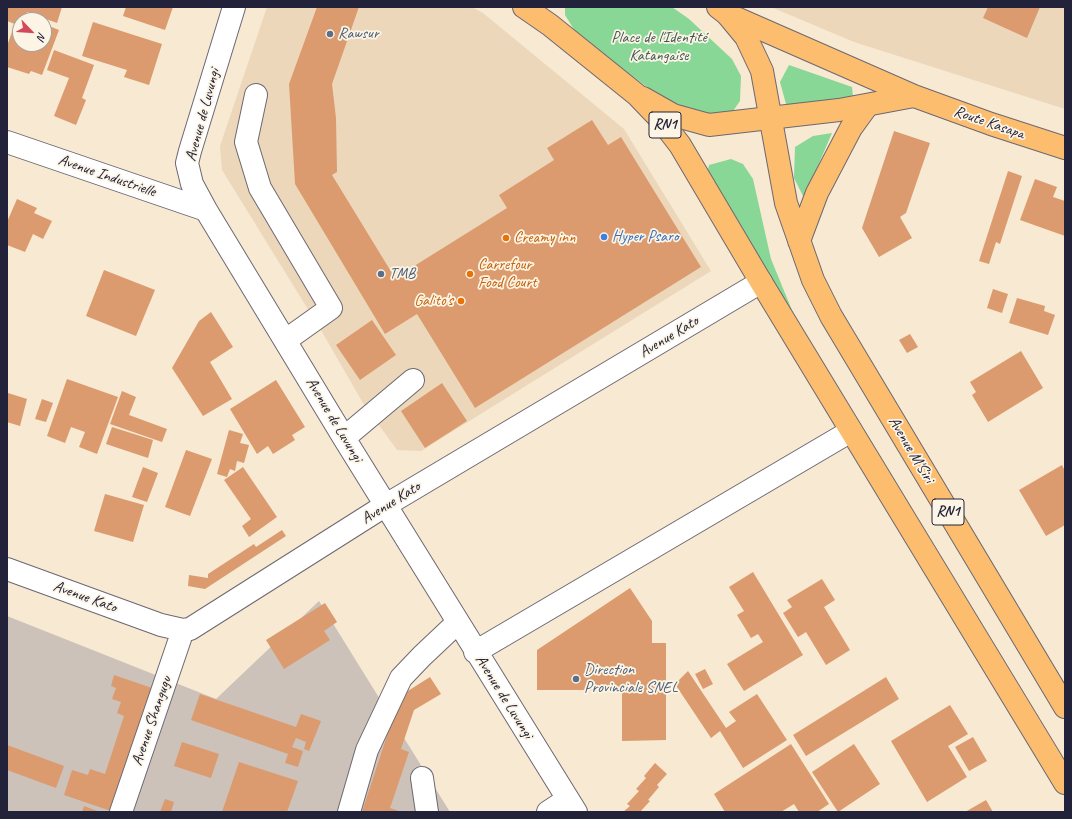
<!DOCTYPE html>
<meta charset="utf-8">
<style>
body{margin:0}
#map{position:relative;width:1072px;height:819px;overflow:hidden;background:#f7e9d2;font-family:Caveat,sans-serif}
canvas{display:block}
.frame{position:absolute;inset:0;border:8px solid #22223b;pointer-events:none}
.north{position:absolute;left:12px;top:12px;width:40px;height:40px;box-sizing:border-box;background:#fcf5e5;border:1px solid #a5a1a1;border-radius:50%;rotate:115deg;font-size:11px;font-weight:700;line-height:16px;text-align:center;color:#22223b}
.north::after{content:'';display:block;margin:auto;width:14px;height:18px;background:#d1495b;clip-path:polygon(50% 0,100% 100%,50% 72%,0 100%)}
</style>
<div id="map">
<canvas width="1072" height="819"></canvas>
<div class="frame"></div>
<div class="north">N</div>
</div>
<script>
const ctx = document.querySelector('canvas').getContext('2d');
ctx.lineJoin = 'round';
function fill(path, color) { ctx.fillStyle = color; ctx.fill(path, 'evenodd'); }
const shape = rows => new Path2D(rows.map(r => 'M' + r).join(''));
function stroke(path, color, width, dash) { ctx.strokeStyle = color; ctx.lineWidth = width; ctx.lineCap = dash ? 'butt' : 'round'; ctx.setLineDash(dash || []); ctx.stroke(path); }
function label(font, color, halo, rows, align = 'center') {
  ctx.font = font + ' Caveat,sans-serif'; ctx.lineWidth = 3.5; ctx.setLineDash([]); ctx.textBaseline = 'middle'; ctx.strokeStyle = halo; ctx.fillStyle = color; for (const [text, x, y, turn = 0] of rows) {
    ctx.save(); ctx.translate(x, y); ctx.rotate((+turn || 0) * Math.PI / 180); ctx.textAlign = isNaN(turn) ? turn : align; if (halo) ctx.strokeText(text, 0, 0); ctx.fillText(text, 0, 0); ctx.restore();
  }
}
fill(shape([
 [267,7,472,7,483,13,624,129,711,271,421,451,397,450,363,403,322,332,222,170,220,146],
 [771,7,1065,7,1065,109,854,42]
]), '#edd7bb');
fill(shape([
 [319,601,450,812,7,812,7,616,216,699]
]), '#ccc2b9');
fill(shape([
 [565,7,672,7,689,19,732,59,741,76,740,101,733,111,721,118,685,115,578,36,565,15],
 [789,65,852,87,853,97,798,110,786,104,780,82],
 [832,133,804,198,794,178,795,147,813,136],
 [731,159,743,164,753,179,771,259,796,320,707,174,709,165]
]), '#88d796');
fill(shape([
 [7,7,62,7,57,23,27,12,24,20,20,20,20,26,7,21],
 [126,7,173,7,165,30,123,16],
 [317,7,359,7,332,84,336,118,337,172,332,175,395,278,507,208,499,195,554,160,547,148,592,120,608,145,621,137,701,267,475,408,417,314,385,334,295,184,289,84],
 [988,7,1040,7,1027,38,983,18],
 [93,22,162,44,149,85,124,77,127,70,82,56],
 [44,24,59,30,42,75,31,71,29,74,7,67,7,46,12,32,20,28,20,44,44,44],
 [54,50,94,65,82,98,86,100,76,125,54,116,69,78,47,70],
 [894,131,930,143,906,213,900,217,912,238,879,257,862,228],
 [1008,171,1022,176,1000,244,996,242,989,264,979,261],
 [1035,179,1057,187,1053,197,1065,201,1065,236,1020,220],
 [17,199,37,208,34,213,52,221,43,239,33,234,25,252,7,245,7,222],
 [104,270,155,290,136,336,86,316],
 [993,289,1008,294,1002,313,987,308],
 [1017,298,1045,306,1044,311,1055,315,1048,335,1009,323],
 [211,312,233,347,210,362,232,399,203,416,172,368,199,321],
 [372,320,396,355,360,380,336,345],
 [910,334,918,347,907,353,899,340],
 [1021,351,1043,388,988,422,972,395,976,392,970,382],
 [67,379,118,397,97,454,79,447,85,432,71,427,65,443,47,436],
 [276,380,305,427,292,435,295,440,273,454,268,446,257,454,230,409],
 [442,383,467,421,425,448,401,411],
 [122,391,136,397,129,415,167,429,162,442,110,424],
 [8,393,27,399,20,426,7,422],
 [42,399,53,403,46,422,35,419],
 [112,427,153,440,148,458,106,444],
 [229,430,243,434,240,443,249,445,244,463,237,461,235,471,230,469,227,477,217,474],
 [186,450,212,459,190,516,165,507],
 [1062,465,1065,471,1065,525,1046,536,1019,490],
 [143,467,158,473,147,502,132,497],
 [243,467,277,517,249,537,242,526,251,519,224,480],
 [105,494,144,505,133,542,94,531],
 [282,530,286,536,205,589,188,586,189,575,208,578,208,574,254,544,256,547],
 [753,572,803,655,744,691,727,664,763,642,758,634,751,638,737,615,744,611,729,587],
 [822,579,835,600,824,607,850,650,826,665,806,632,798,637,783,613,792,607,787,600],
 [630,588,652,621,652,643,666,643,666,740,622,741,622,690,537,690,537,650],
 [325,603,337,622,324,631,330,640,284,669,266,640],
 [705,669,713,684,703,689,695,674],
 [688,671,726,728,736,721,729,712,757,694,787,740,743,768,720,731,711,738,675,684],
 [114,675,152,688,111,811,64,795,72,770,88,775,90,769,105,774,124,716,117,713,121,702,112,699,116,688,111,686],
 [430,677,441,694,414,710,401,749,409,752,390,808,402,812,362,812,400,696],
 [886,677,899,699,806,756,793,735],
 [200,694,296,727,301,714,321,721,309,751,304,749,306,742,296,738,292,747,303,751,298,767,285,763,288,754,191,720],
 [950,705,968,734,948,746,967,777,927,802,891,741],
 [973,737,987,761,969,771,955,747],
 [182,742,219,754,211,778,174,766],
 [791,744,829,804,817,812,799,812,794,804,781,812,725,812,714,794],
 [854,744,880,784,838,812,812,772],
 [7,745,64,766,56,788,7,770],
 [239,762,298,781,287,812,222,812],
 [655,763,667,774,657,785,659,787,648,800,650,801,640,812,623,812,630,806,627,804,639,791,636,789,646,778,644,776],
 [165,799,174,802,171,812,160,812],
 [986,800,993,812,965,812],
 [84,806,100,812,82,812]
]), '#db9b6e');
const minor = shape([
 [234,7,190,151,187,163,192,184,206,210,344,438,576,812],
 [256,95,246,142,260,188,331,308,286,340],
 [7,142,206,210],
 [344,438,413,380],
 [7,569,161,625,183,630,190,629,386,505,761,282],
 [475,652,851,431],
 [422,778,427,812],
 [121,812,183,630],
 [349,812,367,750,401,678,422,656,457,623],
 [548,812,568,799]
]);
const major = shape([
 [727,14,914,96,991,124,1065,148],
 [643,98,673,115,709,125,839,110,914,96]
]);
const highway = shape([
 [524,7,550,25,637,95,660,119,680,145,761,282,1065,783],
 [718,7,727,14,746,37,762,71,786,203,813,280,831,316,1065,707],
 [799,241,817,193,851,128,867,106]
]);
stroke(minor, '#6d6870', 24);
stroke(major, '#6d6870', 24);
stroke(highway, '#6d6870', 24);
stroke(minor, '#fff', 22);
stroke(major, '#fcbd6f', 22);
stroke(highway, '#fcbd6f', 22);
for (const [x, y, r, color] of [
 [330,34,4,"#5c6f8a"],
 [604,237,4,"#3f7fe0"],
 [506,238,4,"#e8710a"],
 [381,274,4,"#5c6f8a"],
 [470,274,4,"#e8710a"],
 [461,301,4,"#e8710a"],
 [576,679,4,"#5c6f8a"]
]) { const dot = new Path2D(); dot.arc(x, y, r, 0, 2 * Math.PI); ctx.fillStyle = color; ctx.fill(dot); stroke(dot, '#fcf5e5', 1.5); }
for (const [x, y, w] of [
 [665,125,32],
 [948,512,32]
]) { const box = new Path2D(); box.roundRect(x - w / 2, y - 13, w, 26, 3); ctx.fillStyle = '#fcf5e5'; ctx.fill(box); stroke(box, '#22223b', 1); }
label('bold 15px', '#22223b', null, [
 ["RN1",665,125],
 ["RN1",948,512]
]);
label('16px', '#4e5e75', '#fcf5e5', [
 ["Rawsur",338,34],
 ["TMB",389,274],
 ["Direction",584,670],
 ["Provinciale SNEL",584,688]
], 'left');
label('16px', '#415856', '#fcf5e5', [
 ["Place de l'Identité",659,38],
 ["Katangaise",659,56]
]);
label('16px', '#22223b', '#fcf5e5', [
 ["Avenue de Luvungi",203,115,-75],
 ["Route Kasapa",989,123,19],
 ["Avenue Industrielle",107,176,19],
 ["Avenue Kato",669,337,-31],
 ["Avenue de Luvungi",334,420,59],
 ["Avenue M'Siri",911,450,59],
 ["Avenue Kato",391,503,-32],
 ["Avenue Kato",85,597,20],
 ["Avenue de Luvungi",504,697,58],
 ["Avenue Shangugu",152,721,-71]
]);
label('16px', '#366cbe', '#fcf5e5', [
 ["Hyper Psaro",612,237]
], 'left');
label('16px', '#c56008', '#fcf5e5', [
 ["Creamy inn",514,238],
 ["Carrefour",478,265],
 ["Food Court",478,283],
 ["Galito's",453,301,"right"]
], 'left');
</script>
